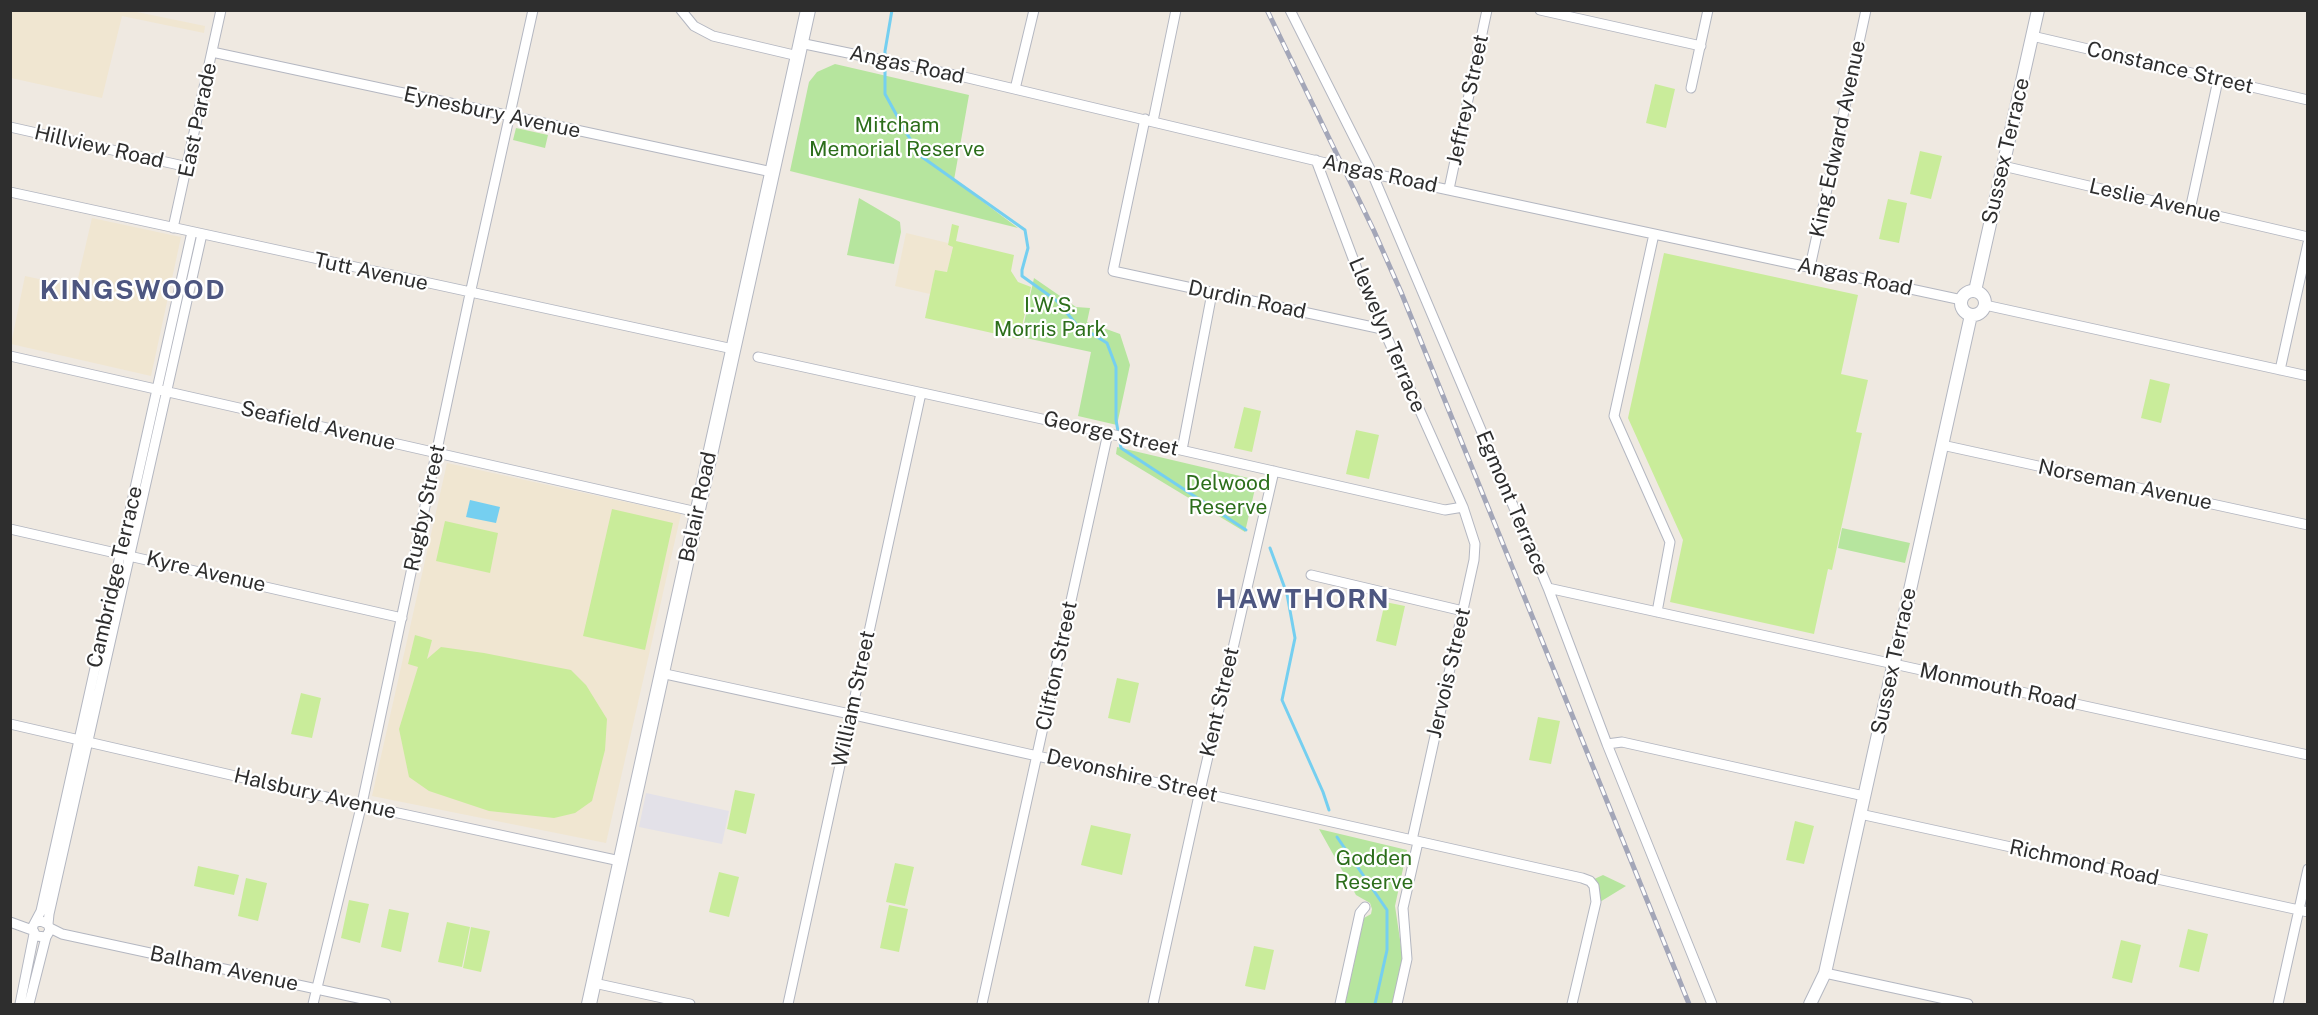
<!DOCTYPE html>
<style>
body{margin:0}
#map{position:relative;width:2318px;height:1015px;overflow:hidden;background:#efe9e1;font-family:"Public Sans",sans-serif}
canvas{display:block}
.frame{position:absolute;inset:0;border:12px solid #2e2e2e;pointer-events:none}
</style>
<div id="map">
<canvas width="2318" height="1015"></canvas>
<div class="frame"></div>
</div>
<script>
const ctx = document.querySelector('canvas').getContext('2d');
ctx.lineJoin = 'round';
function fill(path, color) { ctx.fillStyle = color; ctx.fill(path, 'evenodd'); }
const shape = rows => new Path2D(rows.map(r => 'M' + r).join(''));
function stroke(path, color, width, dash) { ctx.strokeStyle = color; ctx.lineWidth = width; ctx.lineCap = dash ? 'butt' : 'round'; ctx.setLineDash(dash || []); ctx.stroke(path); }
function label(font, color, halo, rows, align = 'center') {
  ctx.font = font + ' "Public Sans",sans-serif'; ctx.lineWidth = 4.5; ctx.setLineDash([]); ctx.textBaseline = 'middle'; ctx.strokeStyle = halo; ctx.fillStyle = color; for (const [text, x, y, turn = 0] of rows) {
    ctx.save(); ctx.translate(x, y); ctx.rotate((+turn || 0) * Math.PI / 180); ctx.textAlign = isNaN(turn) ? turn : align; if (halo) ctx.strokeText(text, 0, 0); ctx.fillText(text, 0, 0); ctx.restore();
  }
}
fill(shape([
 [646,793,729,811,722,844,639,827]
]), '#e3e1e8');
fill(shape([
 [11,10,132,11,205,26,204,33,122,16,102,98,11,78],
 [92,218,181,237,151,376,11,344,25,276,76,287],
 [906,233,948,243,948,245,953,247,947,272,935,270,930,294,895,286],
 [447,463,681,514,606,843,372,796]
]), '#f0e6d1');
fill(shape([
 [835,64,969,95,954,180,1018,228,790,171,809,82,817,72],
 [516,128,548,135,545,148,513,140],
 [859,198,900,222,901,232,894,264,847,255],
 [1034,278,1076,307,1090,308,1087,322,1120,334,1130,365,1117,425,1078,416,1091,352,1021,337],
 [1117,447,1257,480,1245,532,1116,454],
 [1842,528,1910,543,1905,563,1838,548],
 [1319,829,1407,850,1395,906,1403,960,1393,1004,1345,1004,1364,918,1371,914,1372,909,1370,903,1356,895],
 [1603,875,1626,886,1595,905,1590,881]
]), '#b6e59e');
fill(shape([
 [1655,84,1675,89,1666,128,1646,123],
 [1920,151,1942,156,1931,199,1910,194],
 [1888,199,1907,203,1899,243,1879,239],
 [952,224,959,226,956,241,1014,255,1011,271,1018,282,1031,287,1019,339,925,318,935,270,947,272,953,247,948,245],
 [1664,253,1858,295,1841,374,1868,380,1856,432,1862,433,1832,570,1828,569,1814,634,1670,602,1683,540,1628,418],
 [2150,379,2170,384,2161,423,2141,418],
 [1244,407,1261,411,1252,452,1234,448],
 [1356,430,1379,435,1369,479,1346,474],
 [612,509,673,523,645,650,583,636],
 [445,521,498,533,490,573,436,561],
 [1385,602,1405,606,1396,646,1376,641],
 [415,635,432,640,427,659,441,647,484,653,571,670,586,685,607,719,605,750,592,801,575,813,554,818,489,811,429,791,409,777,399,729,418,667,408,664],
 [1117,678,1139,683,1130,723,1108,718],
 [301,693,321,698,312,738,291,734],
 [1538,717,1560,721,1551,764,1529,760],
 [735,790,755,794,746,834,727,829],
 [1795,821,1814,826,1804,864,1786,860],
 [1091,825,1131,834,1122,875,1081,865],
 [895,863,914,867,905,906,886,902],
 [198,866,239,875,234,895,194,886],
 [719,872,739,877,729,917,709,912],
 [246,878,267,883,258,921,238,916],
 [349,900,369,904,360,943,341,938],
 [889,905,908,909,899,952,880,948],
 [389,909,409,913,401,952,381,947],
 [447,922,470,927,462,967,438,962],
 [471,927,490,931,481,972,463,968],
 [2188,929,2208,934,2199,972,2179,967],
 [2121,940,2141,945,2132,983,2112,978],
 [1254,946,1274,950,1265,990,1245,986]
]), '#c9ec9a');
fill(shape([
 [470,500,500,507,496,523,466,517]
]), '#75cff0');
stroke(shape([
 [892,10,885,51,885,94,907,134,922,157,1025,230,1028,248,1022,270,1022,276,1057,301,1076,324,1107,343,1116,367,1116,420,1121,448,1246,530],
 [1270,548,1287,594,1295,638,1282,700,1323,792,1329,810],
 [1337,837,1387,910,1387,950,1375,1004]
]), '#75cff0', 3);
const minor = shape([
 [681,10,694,26,713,36,798,56],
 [1290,10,1372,173,1548,588,1607,744,1712,1004],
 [1540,10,1701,46],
 [2032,36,2308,100],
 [800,43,964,77,1351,169,1962,300],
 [212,52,772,172],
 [1691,88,1708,10],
 [1015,89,1034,10],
 [1145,119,1113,271,1382,329],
 [1153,121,1176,10],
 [10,127,188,167],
 [1316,160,1360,277,1463,507,1475,544,1474,560,1412,840],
 [2003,166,2308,237],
 [1449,189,1487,10],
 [10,192,733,349],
 [2190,210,2218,80],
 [173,228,221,10],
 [1654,234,1614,416,1670,542,1657,612],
 [1810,267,1866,10],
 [1985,305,2308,376],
 [10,356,697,512],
 [758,357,1097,431,1445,510,1463,507],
 [2280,370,2308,243],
 [1942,445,2308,525],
 [1182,450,1212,293],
 [10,529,402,618],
 [1311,575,1463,611],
 [1548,588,2308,755],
 [661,673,850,714,1582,878,1590,881,1594,886,1596,902,1572,1004],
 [10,724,361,805,620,861],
 [1607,744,1622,742,1864,796],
 [1860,814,2308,912],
 [10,922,32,930],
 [36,922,41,921,48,924,50,930,46,937,36,936,32,928,41,911,192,232],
 [48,924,49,914,202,234],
 [50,928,62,934,386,1004],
 [1825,973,1968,1004],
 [594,983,690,1004],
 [20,1004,34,934],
 [29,1004,46,937],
 [313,1004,363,799,470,294,533,10],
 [788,1004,921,393],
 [982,1004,1108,433],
 [1153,1004,1200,791,1274,471],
 [1340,1004,1360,913,1365,907],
 [1397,1004,1407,959,1403,908,1418,842],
 [2278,1004,2308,869]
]);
const tertiary = shape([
 [1975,291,2038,10],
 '1961 303a12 12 0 1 1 24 0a12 12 0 1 1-24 0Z',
 [1810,1004,1825,973,1971,315]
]);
const secondary = shape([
 [589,1004,808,10]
]);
stroke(minor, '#b4b7c1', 11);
stroke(tertiary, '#b4b7c1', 14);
stroke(secondary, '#b4b7c1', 16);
stroke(minor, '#fff', 9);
stroke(tertiary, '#fff', 12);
stroke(secondary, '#fff', 14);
const rail = shape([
 [1267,10,1374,231,1401,292,1689,1004]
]);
stroke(rail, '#a3a6b8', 5);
stroke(rail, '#fff', 3, [9]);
label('21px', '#2e2e2e', '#fff', [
 ["Angas Road",907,65,12],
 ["Constance Street",2170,68,13],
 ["Jeffrey Street",1468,100,-78],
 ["Eynesbury Avenue",492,113,12],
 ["East Parade",198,120,-78],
 ["King Edward Avenue",1838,139,-78],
 ["Hillview Road",99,147,13],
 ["Sussex Terrace",2006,151,-77],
 ["Angas Road",1380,174,12],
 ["Leslie Avenue",2155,201,13],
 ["Tutt Avenue",371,272,12],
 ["Angas Road",1855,277,12],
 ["Durdin Road",1247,300,12],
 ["Llewelyn Terrace",1387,335,67],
 ["Seafield Avenue",318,426,13],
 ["George Street",1111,434,13],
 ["Norseman Avenue",2125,485,12],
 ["Egmont Terrace",1512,503,67],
 ["Belair Road",698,507,-78],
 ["Rugby Street",425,508,-78],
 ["Kyre Avenue",206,572,13],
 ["Cambridge Terrace",115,577,-77],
 ["Sussex Terrace",1894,661,-78],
 ["Clifton Street",1057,666,-78],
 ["Jervois Street",1449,673,-77],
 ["Monmouth Road",1998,687,12],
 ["William Street",854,699,-78],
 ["Kent Street",1220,702,-77],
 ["Devonshire Street",1132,776,13],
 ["Halsbury Avenue",315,794,13],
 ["Richmond Road",2084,863,12],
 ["Balham Avenue",224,969,12]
]);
label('21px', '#2c6e1b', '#fff', [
 ["Mitcham",897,126],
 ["Memorial Reserve",897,150],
 ["I.W.S.",1050,306],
 ["Morris Park",1050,330],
 ["Delwood",1228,484],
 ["Reserve",1228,508],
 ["Godden",1374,859],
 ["Reserve",1374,883]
]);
ctx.letterSpacing = '1.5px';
label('bold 27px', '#4d5680', '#fff', [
 ["KINGSWOOD",133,291],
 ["HAWTHORN",1303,600]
]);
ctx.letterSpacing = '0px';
</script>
